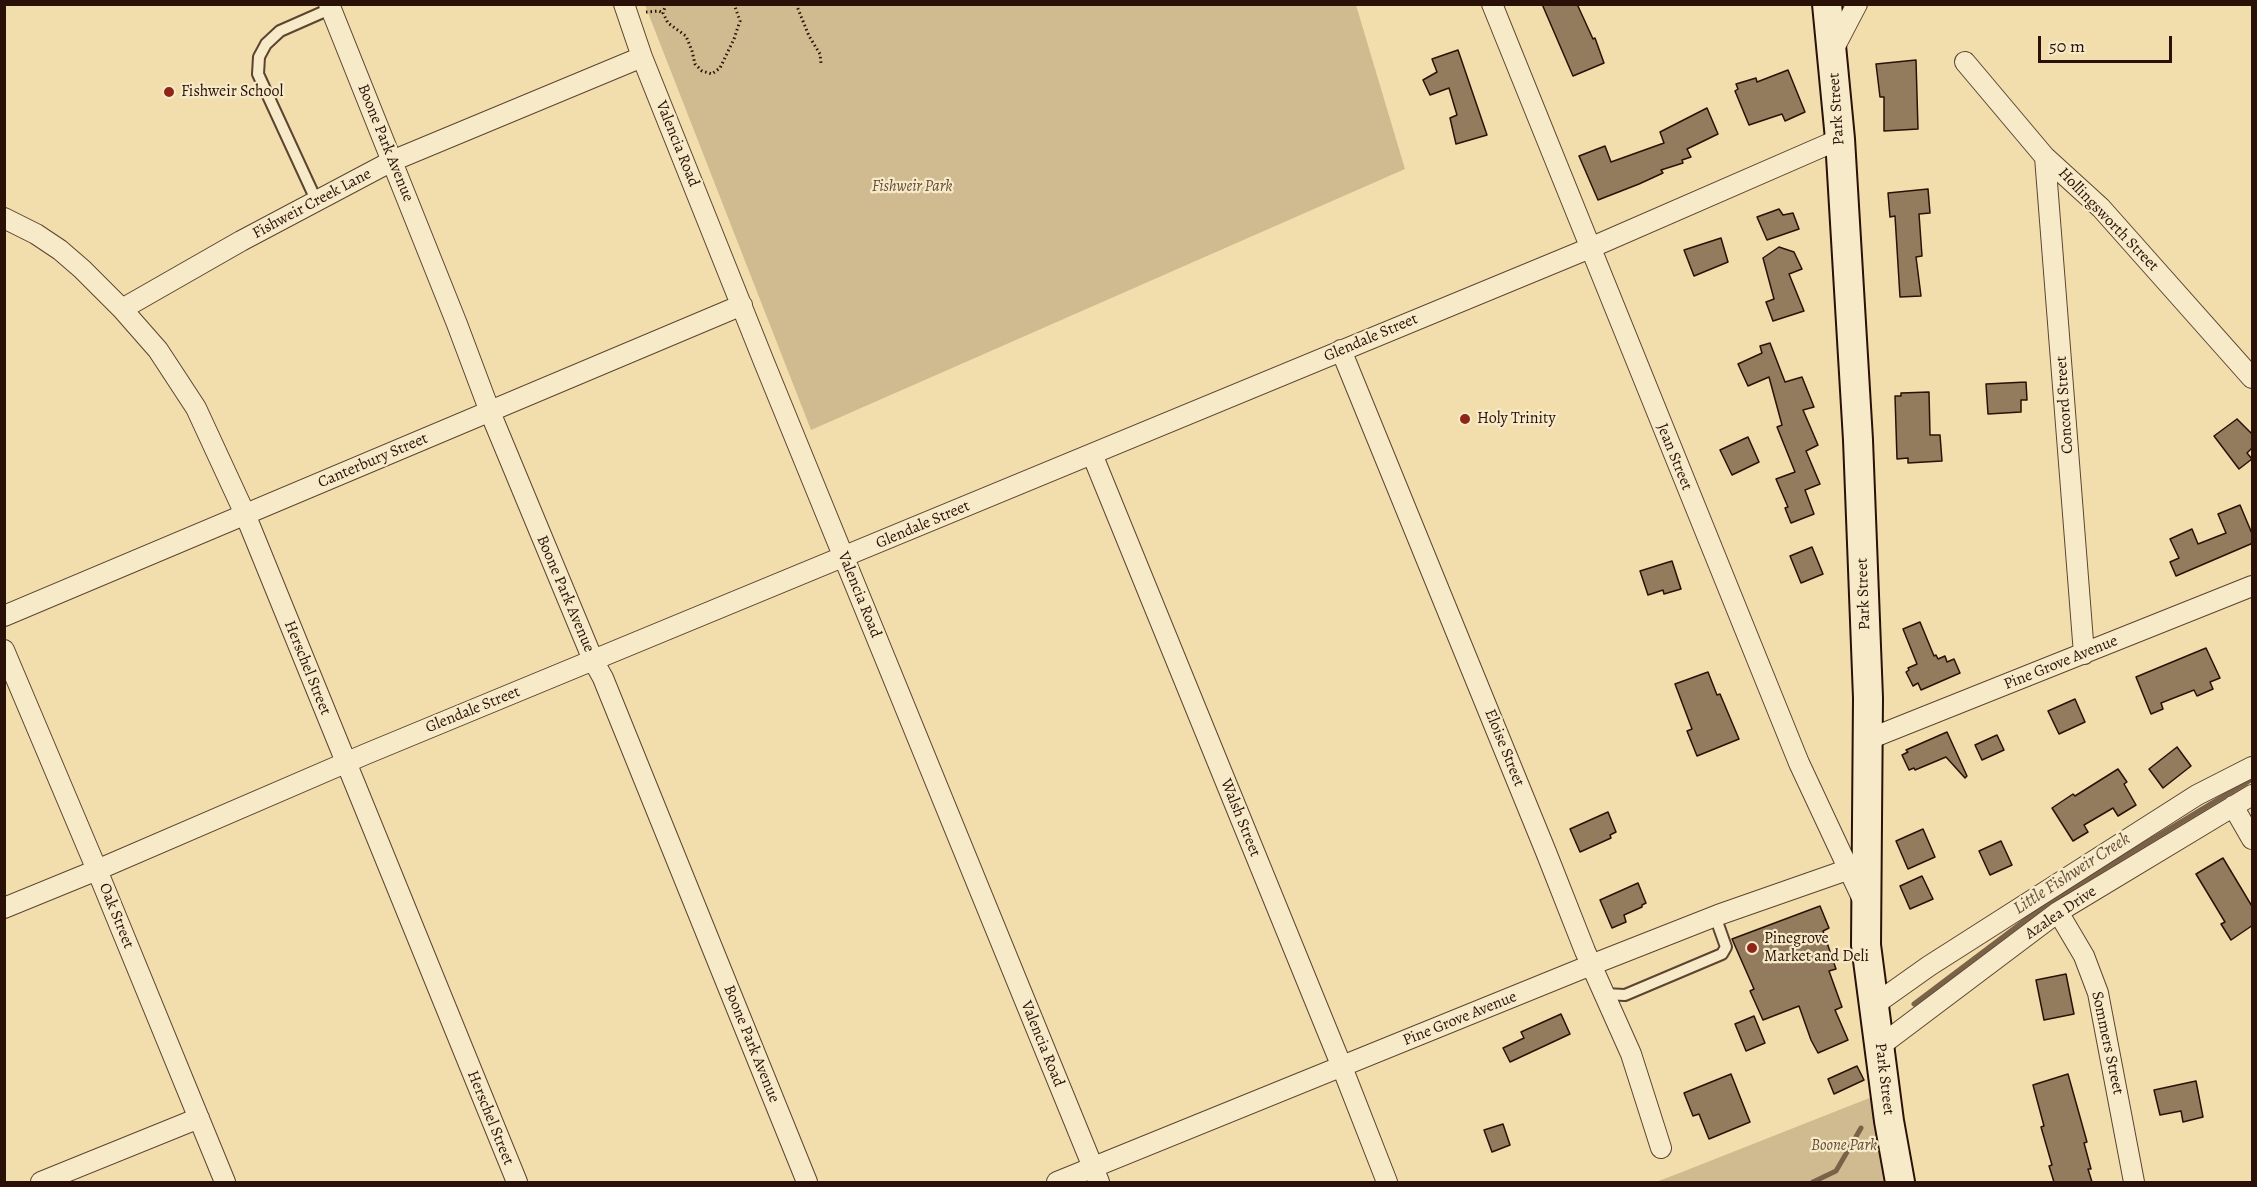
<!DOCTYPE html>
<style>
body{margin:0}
#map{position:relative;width:2257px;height:1187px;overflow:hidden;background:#f2deac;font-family:Alegreya,serif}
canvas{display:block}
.frame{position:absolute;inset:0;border:6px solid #2a1107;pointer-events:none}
.scale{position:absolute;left:2038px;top:36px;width:134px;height:27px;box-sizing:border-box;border:3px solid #2a1107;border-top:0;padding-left:8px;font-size:18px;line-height:21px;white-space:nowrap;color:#2a1107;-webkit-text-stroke:4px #f7eac9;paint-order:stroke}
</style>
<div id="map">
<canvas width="2257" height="1187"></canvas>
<div class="frame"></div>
<div class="scale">50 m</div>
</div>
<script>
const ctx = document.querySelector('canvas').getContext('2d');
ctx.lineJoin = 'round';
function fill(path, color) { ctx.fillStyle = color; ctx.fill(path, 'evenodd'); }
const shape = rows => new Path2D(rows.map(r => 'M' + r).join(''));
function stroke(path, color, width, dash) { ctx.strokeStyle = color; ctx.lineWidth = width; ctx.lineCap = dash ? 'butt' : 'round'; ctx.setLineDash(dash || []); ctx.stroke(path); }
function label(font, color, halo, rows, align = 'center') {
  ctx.font = font + ' Alegreya,serif'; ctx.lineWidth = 4.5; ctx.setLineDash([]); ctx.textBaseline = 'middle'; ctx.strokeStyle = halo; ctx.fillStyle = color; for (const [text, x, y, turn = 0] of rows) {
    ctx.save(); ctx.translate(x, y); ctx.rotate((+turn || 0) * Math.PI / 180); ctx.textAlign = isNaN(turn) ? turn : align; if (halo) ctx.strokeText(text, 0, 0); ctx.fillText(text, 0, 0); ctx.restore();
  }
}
fill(shape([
 [645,5,1356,5,1405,169,811,430],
 [1872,1097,1887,1182,1656,1182,1682,1172]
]), '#d0bb90');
stroke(shape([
 [1914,1004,2052,900,2252,779],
 [1813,1182,1836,1171,1861,1128]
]), '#796248', 5);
const building = shape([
 [1542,4,1577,4,1593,39,1595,38,1604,63,1573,76,1542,4],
 [1458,50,1487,135,1456,144,1450,118,1457,115,1449,88,1430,95,1423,80,1437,72,1432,59,1458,50],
 [1916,60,1918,129,1884,131,1884,97,1880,97,1876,64,1916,60],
 [1788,70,1805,112,1785,121,1782,114,1749,125,1735,91,1738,89,1736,84,1756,78,1757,82,1788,70],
 [1707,108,1718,134,1687,149,1691,157,1682,160,1683,163,1661,170,1663,173,1639,184,1598,200,1579,156,1605,146,1611,162,1664,143,1660,132,1707,108],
 [1928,189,1930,213,1919,214,1922,256,1916,257,1921,296,1900,297,1895,216,1890,217,1888,193,1928,189],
 [1779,209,1783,215,1793,213,1799,229,1767,240,1757,217,1779,209],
 [1721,238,1728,262,1694,276,1684,250,1721,238],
 [1779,247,1794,252,1802,269,1789,274,1804,311,1773,321,1766,302,1774,299,1763,258,1779,247],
 [1770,343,1785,382,1802,377,1814,407,1803,410,1818,445,1806,451,1820,484,1805,490,1814,514,1791,523,1785,508,1788,507,1776,479,1795,472,1777,427,1782,425,1769,377,1748,386,1738,364,1762,353,1760,346,1770,343],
 [2026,382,2027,400,2021,400,2021,412,1988,414,1986,384,2026,382],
 [1929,392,1930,435,1940,435,1942,461,1908,463,1908,458,1897,459,1895,396,1901,396,1901,393,1929,392],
 [2237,419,2253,435,2253,447,2247,453,2252,459,2239,469,2214,436,2237,419],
 [1748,437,1759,462,1732,475,1720,450,1748,437],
 [2240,505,2253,536,2253,543,2176,576,2170,562,2179,558,2170,539,2192,529,2198,544,2226,533,2218,514,2240,505],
 [1812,547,1823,574,1801,583,1790,556,1812,547],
 [1672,561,1681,589,1664,594,1663,590,1648,595,1640,571,1672,561],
 [1920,622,1934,656,1936,655,1938,659,1945,656,1947,662,1954,659,1960,673,1921,690,1918,683,1913,686,1906,672,1909,670,1908,668,1917,664,1903,629,1920,622],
 [2206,648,2220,678,2210,682,2213,689,2197,696,2194,690,2161,703,2163,709,2151,714,2136,677,2206,648],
 [1708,672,1717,695,1720,694,1739,739,1697,756,1687,731,1692,729,1675,684,1708,672],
 [2075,699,2085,722,2059,734,2048,711,2075,699],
 [1947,732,1967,776,1965,778,1946,757,1915,770,1914,768,1909,770,1902,755,1908,752,1906,750,1947,732],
 [1997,735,2004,750,1982,760,1975,745,1997,735],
 [2177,747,2191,766,2163,788,2149,769,2177,747],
 [2118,769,2127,782,2124,784,2136,805,2118,816,2113,808,2084,825,2088,832,2073,841,2052,808,2073,794,2075,796,2118,769],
 [1608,812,1616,832,1610,835,1611,838,1580,852,1570,829,1608,812],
 [1923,829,1935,857,1908,869,1896,841,1923,829],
 [2001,841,2012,865,1990,875,1979,851,2001,841],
 [2223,858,2253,908,2253,925,2231,940,2221,924,2225,922,2196,874,2223,858],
 [1922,876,1933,899,1910,909,1900,886,1922,876],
 [1638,883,1646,903,1642,905,1642,907,1624,915,1626,922,1612,928,1600,900,1638,883],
 [1820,906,1829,928,1823,931,1836,969,1829,971,1842,1007,1835,1010,1848,1040,1818,1053,1811,1040,1799,1006,1763,1020,1750,991,1754,989,1732,939,1820,906],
 [2066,974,2074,1014,2044,1020,2036,980,2066,974],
 [1561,1014,1570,1034,1510,1062,1503,1048,1524,1038,1521,1032,1561,1014],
 [1754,1016,1765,1043,1746,1051,1735,1024,1754,1016],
 [1857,1066,1864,1080,1834,1094,1828,1079,1857,1066],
 [1731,1074,1750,1122,1709,1139,1699,1114,1693,1116,1684,1093,1731,1074],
 [2068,1074,2087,1142,2084,1143,2091,1169,2088,1169,2092,1182,2054,1182,2049,1166,2052,1165,2041,1127,2044,1126,2033,1085,2068,1074],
 [2196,1081,2203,1117,2183,1122,2181,1111,2160,1115,2154,1090,2196,1081],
 [1503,1124,1510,1145,1492,1152,1484,1130,1503,1124]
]);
fill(building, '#927c5d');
stroke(building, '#2a1107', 1.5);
const lane = shape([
 [317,202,258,74,259,57,266,44,280,31,330,9],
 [1604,994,1625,995,1722,954,1726,947,1715,916]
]);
const street = shape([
 [329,4,457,324,490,412,593,660,603,678,807,1182],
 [624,4,642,57,764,362,1099,1182],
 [1492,4,1799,763,1864,902],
 [1833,50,1857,4],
 [1965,62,2045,157,2101,208,2252,378],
 [2045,157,2084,654],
 [4,218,36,234,60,250,82,269,122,309,158,350,196,408,245,514,517,1182],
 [122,309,241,241,392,161,642,57],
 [1341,350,1546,852,1585,951,1631,1054,1661,1148],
 [1092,454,1342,1067,1387,1182],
 [4,616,742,305],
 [4,650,97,870,225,1182],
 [1869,739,2252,586],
 [2233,806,2252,839],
 [4,908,97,870,366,754,1590,248,1840,139],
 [2058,912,2084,956,2098,993,2134,1182],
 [1874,1005,1929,966,2197,795,2252,767],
 [1880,1046,2058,912,2252,795],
 [41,1182,199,1118],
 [1057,1182,1591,965,1718,915,1861,865]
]);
const secondary = shape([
 [1827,4,1840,139,1858,440,1868,698,1866,945,1889,1121,1900,1182]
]);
stroke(lane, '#5c4430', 14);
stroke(street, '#5c4430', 22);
stroke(secondary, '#2a1107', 32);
stroke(shape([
 [666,4,663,13,668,23,686,36,692,51,695,64,702,71,712,74,720,68,734,39,740,21,734,4],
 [796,4,809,36,820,54,821,63],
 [646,12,659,11,663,13]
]), '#2a1107', 3, [1.5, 3]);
stroke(lane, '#f7eac9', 10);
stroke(street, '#f7eac9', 20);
stroke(secondary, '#f7eac9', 28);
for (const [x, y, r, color] of [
 [169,92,6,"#8f2418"],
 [1465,419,6,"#8f2418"],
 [1752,948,6,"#8f2418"]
]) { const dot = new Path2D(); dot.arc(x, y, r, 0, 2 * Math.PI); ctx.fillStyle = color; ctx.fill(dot); stroke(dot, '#f7eac9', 2); }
label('16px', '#2a1107', '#f7eac9', [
 ["Fishweir School",181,92],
 ["Holy Trinity",1477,419],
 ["Pinegrove",1764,939],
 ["Market and Deli",1764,957]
], 'left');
label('16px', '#2a1107', '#f7eac9', [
 ["Park Street",1837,109,-94],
 ["Boone Park Avenue",385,143,68],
 ["Valencia Road",677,144,68],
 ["Fishweir Creek Lane",312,204,-28],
 ["Hollingsworth Street",2108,220,46],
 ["Glendale Street",1371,338,-23],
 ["Concord Street",2065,405,-94],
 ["Jean Street",1674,457,68],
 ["Canterbury Street",373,461,-23],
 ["Glendale Street",923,525,-23],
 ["Boone Park Avenue",565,594,67],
 ["Park Street",1864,594,-92],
 ["Valencia Road",859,595,68],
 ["Pine Grove Avenue",2061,663,-22],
 ["Herschel Street",307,668,68],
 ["Glendale Street",473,710,-22],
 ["Eloise Street",1504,748,68],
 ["Walsh Street",1240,818,68],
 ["Azalea Drive",2061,913,-34],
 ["Oak Street",116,916,68],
 ["Pine Grove Avenue",1460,1019,-22],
 ["Sommers Street",2107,1043,78],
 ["Boone Park Avenue",751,1044,68],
 ["Valencia Road",1042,1044,68],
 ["Park Street",1884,1079,83],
 ["Herschel Street",490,1118,68]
]);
label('italic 16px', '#644c37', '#f7eac9', [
 ["Fishweir Park",912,187],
 ["Boone Park",1844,1146]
]);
label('italic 18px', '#654e38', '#f7eac9', [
 ["Little Fishweir Creek",2072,874,-33]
]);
</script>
